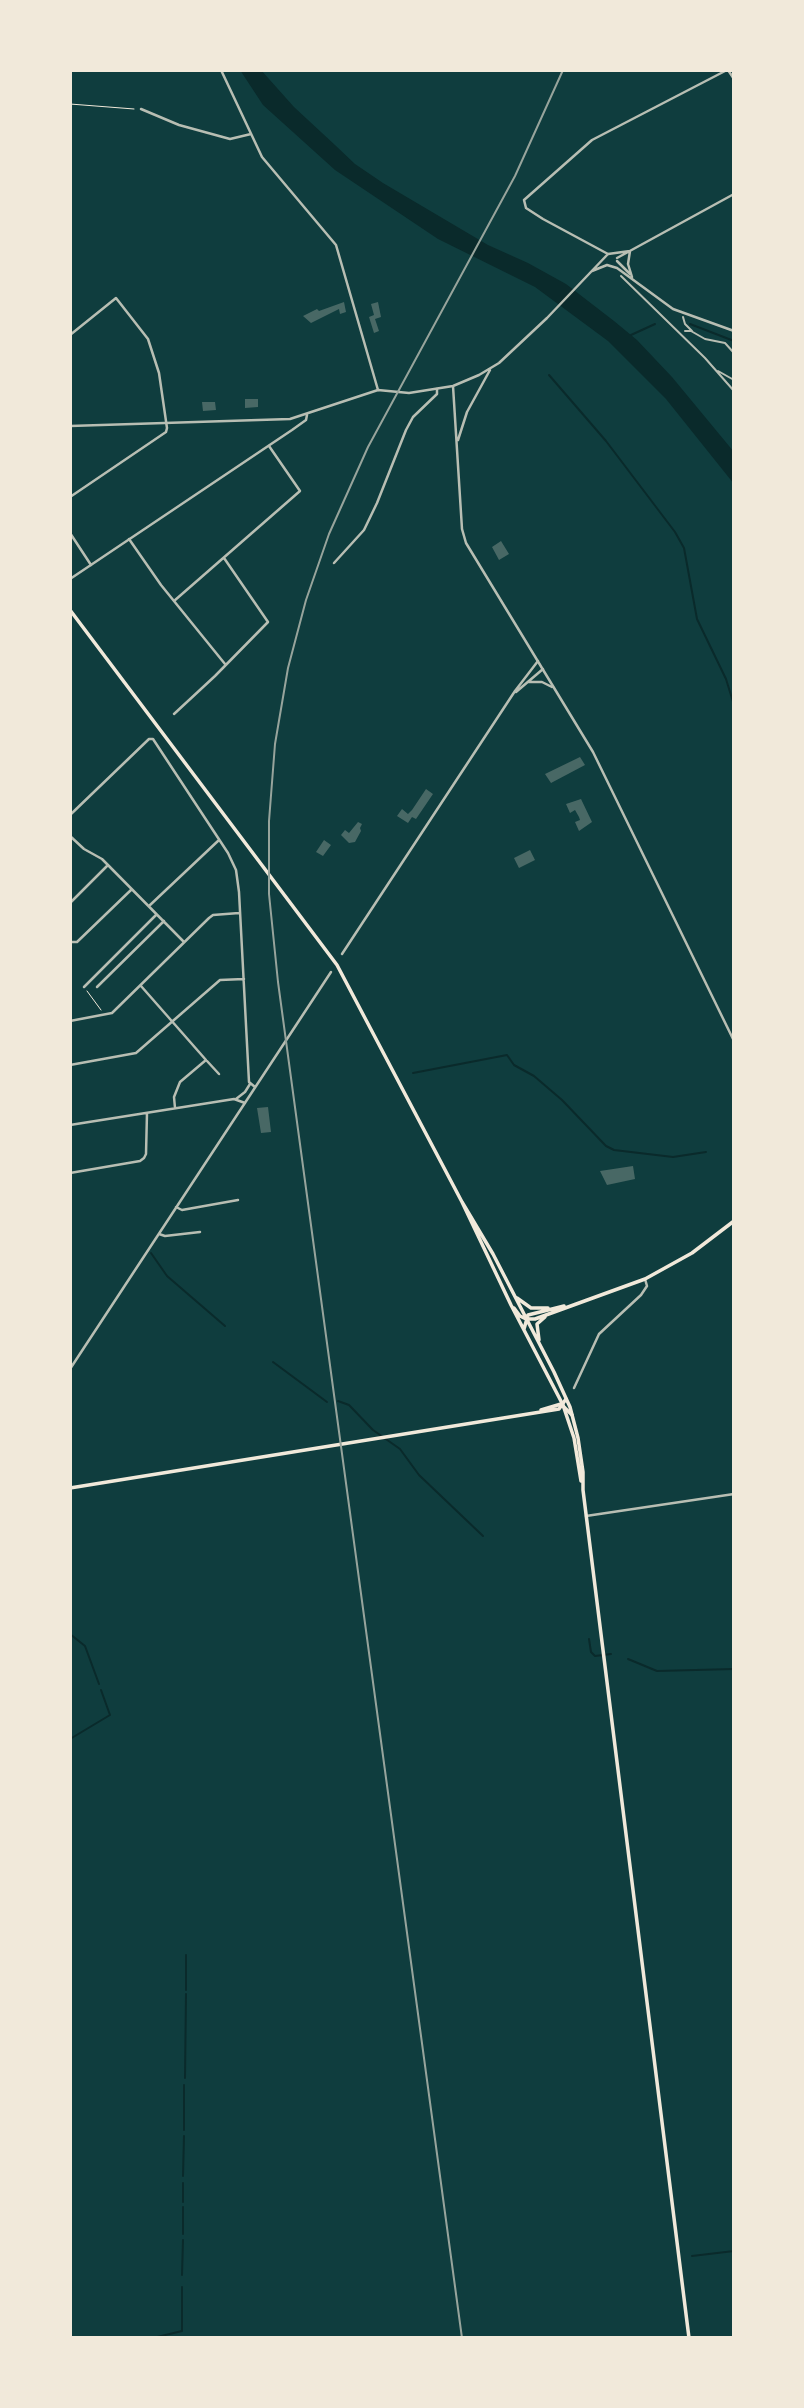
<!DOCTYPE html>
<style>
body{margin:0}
#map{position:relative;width:804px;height:2408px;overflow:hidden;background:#0f3d3e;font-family:"Public Sans",sans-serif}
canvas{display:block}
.frame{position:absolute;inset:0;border:72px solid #f1e9da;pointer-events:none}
</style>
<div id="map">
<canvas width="804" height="2408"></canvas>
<div class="frame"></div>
</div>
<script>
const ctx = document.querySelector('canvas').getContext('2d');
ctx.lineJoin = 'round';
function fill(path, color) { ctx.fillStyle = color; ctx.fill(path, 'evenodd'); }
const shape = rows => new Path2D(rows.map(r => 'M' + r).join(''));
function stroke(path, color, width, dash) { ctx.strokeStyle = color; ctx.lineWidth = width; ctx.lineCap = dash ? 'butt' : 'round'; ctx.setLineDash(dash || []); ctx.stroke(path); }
fill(shape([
 [240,70,261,70,294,107,335,145,355,164,383,183,488,245,528,263,566,284,614,321,637,340,672,377,734,452,734,484,666,399,608,341,535,287,438,239,335,170,263,105]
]), '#0a2a2b');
stroke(shape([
 [690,324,734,341],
 [631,335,655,324],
 [549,375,606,441,675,532,684,548,697,619,726,679,734,705],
 [413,1073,507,1055,514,1065,534,1076,562,1100,606,1146,614,1150,673,1157,706,1152],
 [151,1253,167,1276,225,1326],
 [273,1362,327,1402],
 [338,1401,349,1405,373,1430,400,1449,419,1475,483,1536],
 [70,1634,85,1646,99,1684],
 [589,1639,591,1652,595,1656,611,1654],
 [628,1659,657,1671,734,1669],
 [70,1739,110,1715,101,1690],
 [186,1990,186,1955],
 [185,2078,186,1994],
 [184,2130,184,2085],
 [183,2176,184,2136],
 [183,2202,183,2183],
 [183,2234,183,2207],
 [692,2256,734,2251],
 [182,2275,183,2240],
 [153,2338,182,2331,182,2287]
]), '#0a2a2b', 2);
fill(shape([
 [344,302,346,312,340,314,339,309,311,323,303,316,317,309,319,311],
 [378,302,381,317,375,319,379,331,374,333,369,317,374,315,371,304],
 [245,399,258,399,258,407,245,408],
 [202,402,215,402,216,410,203,411],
 [501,541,509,554,499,560,492,547],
 [580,757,585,765,551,783,545,774],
 [426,789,433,794,416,819,412,817,408,823,397,816,402,809,408,814,412,810],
 [581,799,592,822,579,831,575,822,580,820,579,817,575,810,570,813,566,804],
 [358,822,362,824,360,828,361,831,355,842,349,843,341,835,345,830,349,833],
 [324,840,331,845,323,856,316,852],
 [530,850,535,860,519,868,514,858],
 [268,1107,271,1132,261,1133,257,1108],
 [633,1166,635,1179,607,1185,600,1171]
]), '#486865');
stroke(shape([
 [70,104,134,109],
 [87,991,101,1010]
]), '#f1e9da', 1);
stroke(shape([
 [621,276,705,358,734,391],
 [683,317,685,324,692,331],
 [685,331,691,331,705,339,725,343,734,353],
 [718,371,734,380]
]), '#b8beb3', 2);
stroke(shape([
 [221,70,262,157,336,245,378,390],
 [728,70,734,79],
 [141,109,179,125,230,139,251,134],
 [608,254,543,219,526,208,524,200,592,140,727,70],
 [70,335,116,298,148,339,159,373,167,428,166,432,70,497],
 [70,533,91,565],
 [129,539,161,585,225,664],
 [334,563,364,530,377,503,406,430,413,417,437,394,437,389],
 [174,601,300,491,269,446],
 [529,682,542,682,552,687],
 [516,692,543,669],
 [174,714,215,676,268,622,224,558],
 [70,815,149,739,153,739,228,853,236,870,239,892,249,1082,255,1087],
 [70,836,84,849,102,859,184,942],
 [70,903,107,866],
 [149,906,219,840],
 [70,942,77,942,132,889],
 [342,954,515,691,538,661],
 [141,986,206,1060,180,1082,174,1097,175,1108],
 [84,987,156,915],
 [97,987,164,921],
 [70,1021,112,1013,209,918,213,915,239,913],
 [207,1061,219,1074],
 [70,1065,136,1053,220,980,244,979],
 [236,1099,245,1092,250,1084],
 [70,1125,234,1099,245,1103],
 [70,1173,140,1161,144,1158,146,1154,147,1113],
 [176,1207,182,1210,238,1200],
 [159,1234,165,1236,200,1232],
 [70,1369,331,972],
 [574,1388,599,1334,641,1295,647,1286,645,1279],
 [586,1516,734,1494]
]), '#b8beb3', 2.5);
stroke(shape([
 [630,251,628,264,632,277],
 [617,258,734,194],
 [617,261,630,274],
 [607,265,617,268,673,309,734,331],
 [592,271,607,265],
 [453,386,462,529,466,543,593,752,734,1041],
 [70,426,290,419,378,390,409,393,453,386,479,375,499,363,547,318,608,254,630,251],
 [458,440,467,412,490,370],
 [70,579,292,430,306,420,307,415]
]), '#b8beb3', 2.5);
stroke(shape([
 [541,1410,561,1404,572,1415],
 [70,1488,559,1409,566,1399]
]), '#f1e9da', 3.5);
stroke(shape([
 [70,610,337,965,462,1202,493,1254,554,1372,570,1407,578,1438,583,1472,583,1490,689,2338],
 [462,1202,511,1305,563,1405,574,1438,581,1481],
 [517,1298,531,1308,548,1308],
 [514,1308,520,1316,526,1319],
 [526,1319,535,1319,645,1279,692,1253,734,1221],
 [524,1329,528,1315,564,1306],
 [539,1340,537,1324,545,1317]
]), '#f1e9da', 3.5);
stroke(shape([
 [462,2338,278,982,269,894,269,821,275,744,288,668,306,600,329,534,368,447,515,176,563,70]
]), '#97a49c', 2);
</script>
